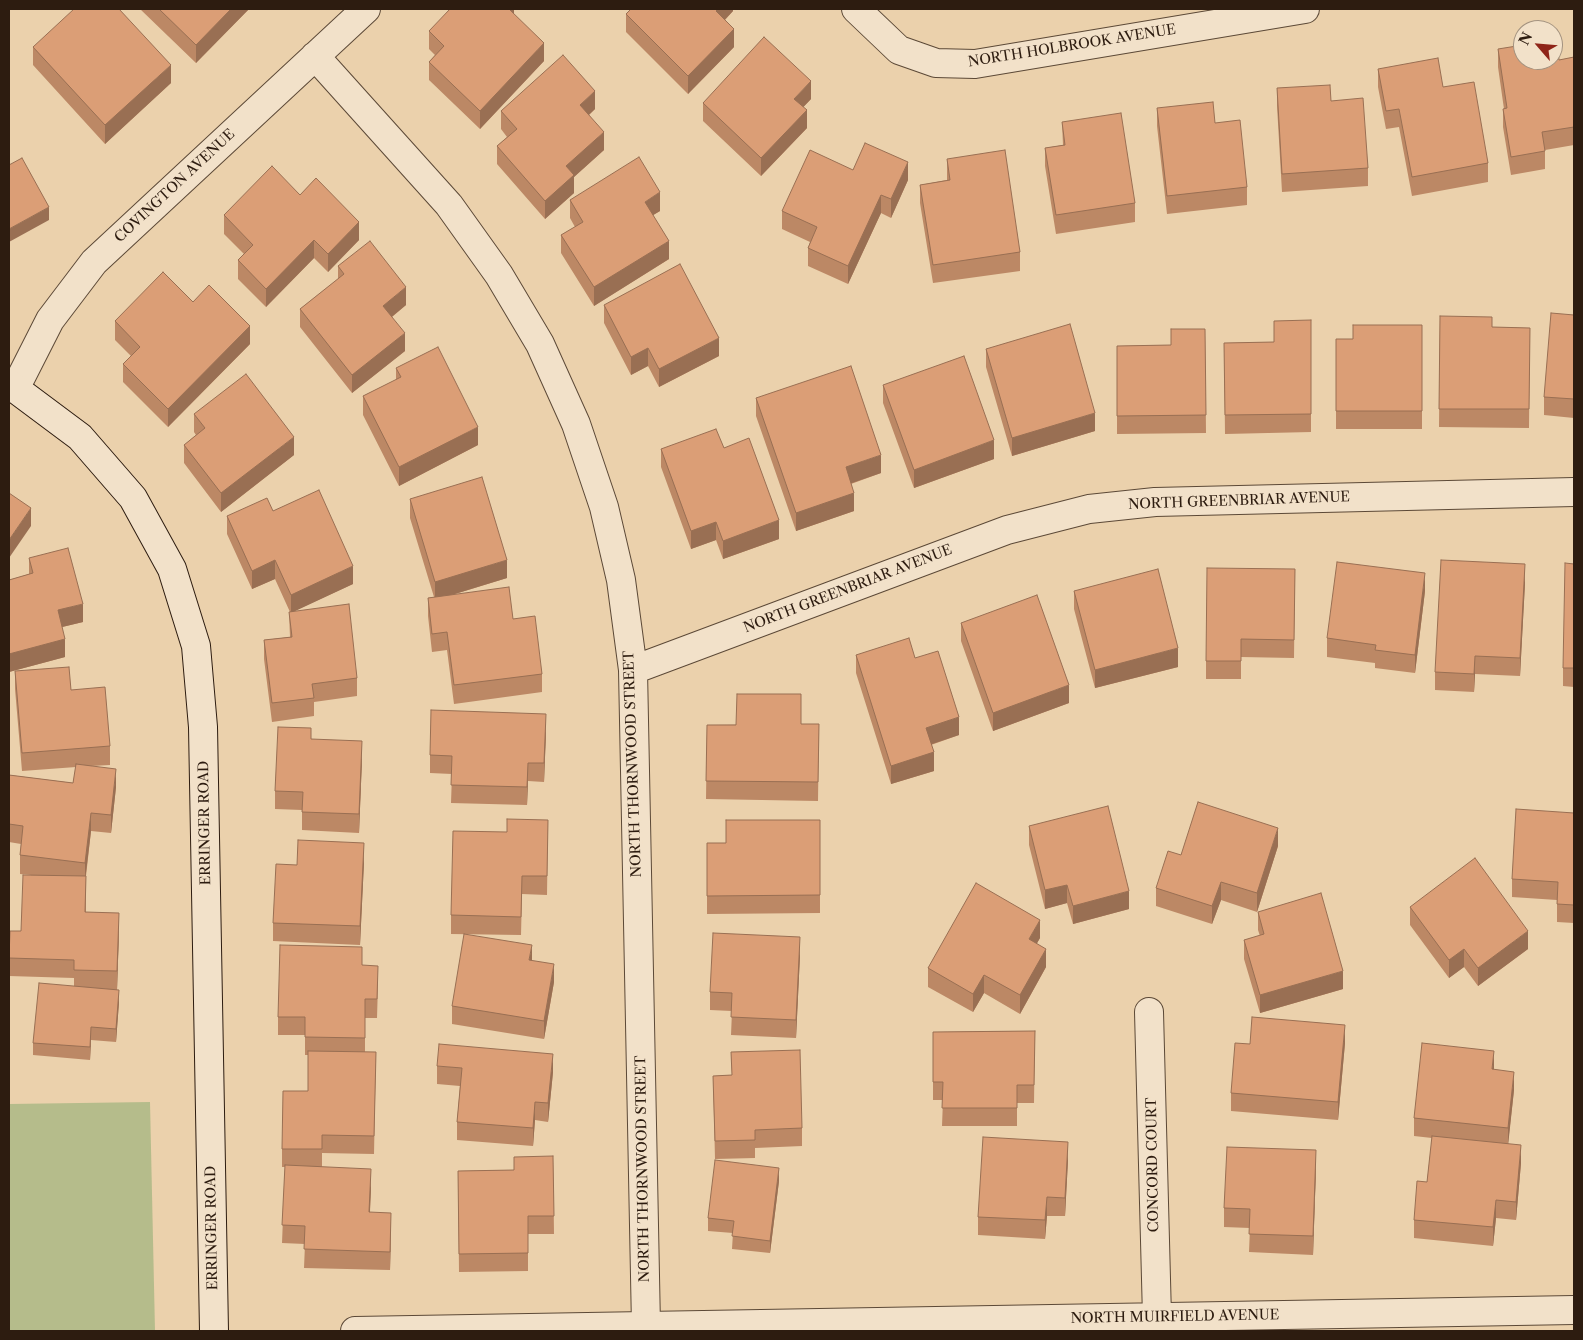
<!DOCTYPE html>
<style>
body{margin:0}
#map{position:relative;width:1583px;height:1340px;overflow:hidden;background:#ebd1ac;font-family:"Libre Caslon Text",serif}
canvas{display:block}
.frame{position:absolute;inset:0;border:10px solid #2d1c10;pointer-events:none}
.north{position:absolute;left:1513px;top:20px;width:50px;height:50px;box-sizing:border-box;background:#f2e1c9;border:1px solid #a3927f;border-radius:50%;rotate:297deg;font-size:14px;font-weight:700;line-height:20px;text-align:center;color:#2d1c10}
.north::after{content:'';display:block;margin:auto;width:18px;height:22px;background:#8f2418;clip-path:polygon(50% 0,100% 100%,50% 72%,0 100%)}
</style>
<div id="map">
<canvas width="1583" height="1340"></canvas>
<div class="frame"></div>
<div class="north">N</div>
</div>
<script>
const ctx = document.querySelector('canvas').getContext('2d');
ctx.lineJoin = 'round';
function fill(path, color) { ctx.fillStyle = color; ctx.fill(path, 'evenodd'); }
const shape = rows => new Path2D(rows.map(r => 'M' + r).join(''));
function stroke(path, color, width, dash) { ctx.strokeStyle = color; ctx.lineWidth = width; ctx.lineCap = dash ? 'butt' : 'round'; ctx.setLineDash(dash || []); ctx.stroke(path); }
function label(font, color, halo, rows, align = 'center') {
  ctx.font = font + ' "Libre Caslon Text",serif'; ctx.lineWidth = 5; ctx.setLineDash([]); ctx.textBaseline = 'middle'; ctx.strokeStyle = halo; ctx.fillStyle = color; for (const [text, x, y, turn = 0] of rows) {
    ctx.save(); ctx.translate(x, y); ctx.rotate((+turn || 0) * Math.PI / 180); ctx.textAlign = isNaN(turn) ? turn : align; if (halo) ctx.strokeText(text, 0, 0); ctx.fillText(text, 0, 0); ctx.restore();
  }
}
fill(shape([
 [150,1102,155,1331,9,1331,9,1104]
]), '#b5bc8b');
const street = shape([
 [856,9,899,50,936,63,975,64,1305,9],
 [315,56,449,205,499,275,540,344,576,424,604,507,621,580,633,670,646,1326],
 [16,387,50,320,94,262,366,9],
 [633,670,1007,530,1089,509,1155,502,1574,492],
 [1149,1012,1157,1317],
 [355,1331,1574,1310]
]);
const secondary = shape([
 [9,384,80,437,133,498,172,569,196,646,203,727,214,1331]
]);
stroke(street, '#5c4937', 30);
stroke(secondary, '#2d1c10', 30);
stroke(street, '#f2e1c9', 28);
stroke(secondary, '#f2e1c9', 28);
fill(shape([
 [140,9,249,9,196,63],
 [514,9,514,14,544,61,480,129,429,80,429,62,435,55,429,49,429,31],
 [733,9,733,11,725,20,734,47,688,94,626,32,626,14],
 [33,47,171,83,105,144,33,65],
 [1498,49,1559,60,1574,57,1574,145,1545,150,1545,169,1511,175,1503,127,1503,109,1504,109,1498,67],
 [1378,69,1443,87,1488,163,1488,182,1412,196,1399,127,1386,129,1378,87],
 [1277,88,1331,101,1368,168,1368,186,1282,192,1277,106],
 [811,99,803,107,807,128,761,176,703,121,703,103],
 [1157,108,1215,123,1247,187,1247,205,1167,214,1157,126],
 [595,109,589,115,604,150,574,177,574,193,545,219,497,164,497,146,507,137,501,129,501,111],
 [1062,122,1135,203,1135,222,1056,234,1045,166,1045,148,1063,145],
 [947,159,1020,252,1020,271,933,283,920,203,920,185,947,180],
 [853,170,908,180,891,218,881,213,848,284,808,266,808,248,810,242,782,229,782,211],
 [300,195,359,240,328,272,314,258,266,307,238,279,238,260,244,254,224,234,224,215],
 [570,200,660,211,653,215,669,259,594,306,561,253,561,235,575,227,570,218],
 [338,266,406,305,392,317,405,351,352,393,300,327,300,309,338,279],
 [193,302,250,344,168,427,123,382,123,364,131,356,115,340,115,321],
 [604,305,719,356,659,387,648,366,631,375,604,323],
 [1574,315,1574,418,1544,415,1544,397],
 [1440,316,1492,327,1530,328,1529,428,1439,427],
 [1311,320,1311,432,1225,434,1224,343,1274,342],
 [1422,325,1422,429,1336,429,1336,339,1353,339],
 [1205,329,1206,433,1117,434,1117,346,1171,345],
 [986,349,1095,431,1012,456,986,367],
 [396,368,478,445,399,486,363,415,363,396,396,380],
 [883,385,994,459,914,488,883,403],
 [756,398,881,473,851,484,854,511,796,531,756,416],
 [194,414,294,455,221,512,184,463,184,445,196,435,194,432],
 [724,448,779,539,723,559,716,540,691,549,661,467,661,449],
 [410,499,507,578,452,595,513,619,542,674,542,692,454,704,447,650,432,652,428,616,428,598,434,597,410,518],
 [273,511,353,584,294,611,357,678,357,696,314,702,314,716,272,722,264,659,264,640,290,637,289,612,290,612,275,579,252,589,227,534,227,516],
 [29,558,83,622,62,627,65,657,9,672,9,580,29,574],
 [1574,564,1574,687,1563,686,1563,668],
 [1295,569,1294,658,1241,657,1241,679,1206,679,1206,661],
 [1525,583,1520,676,1475,674,1474,692,1435,690,1435,672],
 [1074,591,1178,667,1095,688,1074,609],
 [1425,591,1415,673,1375,668,1375,663,1327,657,1327,638],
 [961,623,1069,703,993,731,961,641],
 [856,655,915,658,959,735,931,745,934,771,891,784,856,673],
 [15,671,71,690,110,746,110,765,91,766,116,787,111,833,91,831,86,876,86,912,119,931,117,990,119,1002,116,1042,91,1040,90,1060,33,1055,33,1043,74,986,74,978,9,976,9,958,21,931,31,875,20,874,20,855,21,844,9,842,9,775,73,783,76,767,22,771,15,689],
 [801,724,819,724,818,801,706,799,707,725],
 [546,732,544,782,528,781,527,805,451,803,452,774,430,773,430,755],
 [311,739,362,759,359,833,302,830,302,810,275,809,275,791],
 [1574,813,1574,923,1557,922,1557,900,1512,897,1512,879],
 [548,820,547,895,522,894,521,935,451,934,451,915,507,832],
 [820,820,820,913,707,914,707,843,726,843],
 [1029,826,1129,909,1073,924,1067,903,1045,909,1029,845],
 [1278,846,1257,912,1221,900,1212,924,1156,906,1156,888,1181,855],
 [364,862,360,945,273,941,273,923],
 [1410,907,1528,949,1478,986,1464,967,1449,978,1410,925],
 [1258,912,1343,989,1260,1013,1244,959,1244,940,1260,936,1258,930],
 [1040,938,1037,943,1046,967,1020,1014,984,993,973,1012,928,987,928,968],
 [800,955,796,1038,731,1035,732,1011,710,1010,710,992],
 [362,965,378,984,377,1018,365,1018,365,1052,376,1052,374,1154,322,1153,322,1167,371,1187,370,1212,391,1231,390,1270,304,1268,305,1244,282,1243,285,1167,282,1167,282,1149,308,1091,308,1055,305,1055,305,1035,278,1035,278,1017],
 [554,982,544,1039,452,1024,452,1006],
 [1035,1031,1034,1103,1017,1103,1017,1126,942,1126,943,1100,933,1100,933,1032],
 [1345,1043,1338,1120,1231,1111,1231,1093,1250,1044],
 [731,1052,802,1128,802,1146,755,1148,755,1158,715,1159,713,1076,732,1075],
 [437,1066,553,1072,548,1122,535,1120,533,1146,457,1140,457,1122,460,1086,437,1084],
 [1494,1070,1514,1090,1508,1143,1521,1163,1516,1220,1496,1218,1493,1246,1414,1238,1414,1220,1427,1182,1432,1138,1414,1136,1414,1118],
 [553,1156,554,1234,528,1234,528,1271,459,1272,458,1171,514,1170],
 [1068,1160,1065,1216,1047,1216,1045,1239,978,1235,978,1217],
 [1316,1168,1313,1255,1249,1252,1250,1228,1224,1227,1224,1208],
 [779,1181,770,1253,732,1249,733,1233,708,1231,708,1218]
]), '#bc8865');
fill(shape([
 [231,9,249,9,196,63,196,45],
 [507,9,514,9,514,18],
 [718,9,733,9,733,11,716,29,716,11],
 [734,29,734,47,688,94,688,76],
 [544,43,544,61,480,129,480,111],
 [171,65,171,83,105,144,105,125],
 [811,81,811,99,794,117,794,99],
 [595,91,595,109,580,123,580,105],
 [807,110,807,128,761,176,761,158],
 [604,132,604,150,574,177,574,193,545,219,545,201,566,166],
 [908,162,908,180,891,218,891,199],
 [660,192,660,211,645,220,645,202],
 [881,195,881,213,848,284,848,266],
 [49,207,49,220,9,242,9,229],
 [359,222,359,240,328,272,328,254],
 [314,240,314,258,266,307,266,289],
 [669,241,669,259,594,306,594,287],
 [406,287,406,305,383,324,383,306],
 [250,326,250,344,168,427,168,409],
 [405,333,405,351,352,393,352,375],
 [719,338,719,356,659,387,659,369],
 [648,348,648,366,631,375,631,357],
 [1095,413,1095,431,1012,456,1012,438],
 [478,427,478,445,399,486,399,467],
 [294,437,294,455,221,512,221,493],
 [994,440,994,459,914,488,914,470],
 [881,455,881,473,846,485,846,467],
 [854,493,854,511,796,531,796,513],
 [31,508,31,526,9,558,9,540],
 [779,520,779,539,723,559,723,541],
 [716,522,716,540,691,549,691,531],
 [275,560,275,579,252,589,252,571],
 [507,560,507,578,435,600,435,582],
 [1525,564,1525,583,1520,676,1520,658],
 [353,566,353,584,291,613,291,595],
 [1425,573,1425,591,1415,673,1415,655],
 [83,604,83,622,58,628,58,610],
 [65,639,65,657,9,672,9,654],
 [1178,648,1178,667,1095,688,1095,670],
 [1475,656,1475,674,1474,692,1474,674],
 [1069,685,1069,703,993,731,993,713],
 [546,714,546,732,544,782,544,763],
 [959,717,959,735,926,746,926,728],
 [362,741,362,759,359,833,359,814],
 [934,752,934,771,891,784,891,766],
 [528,763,528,781,527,805,527,787],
 [116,769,116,787,111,833,111,815],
 [91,813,91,831,85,881,85,863],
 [1278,828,1278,846,1257,912,1257,893],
 [364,843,364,862,360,945,360,926],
 [1221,882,1221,900,1212,924,1212,906],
 [1067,885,1067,903,1045,909,1045,890],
 [1129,891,1129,909,1073,924,1073,906],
 [119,913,119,931,117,990,117,971],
 [1040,920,1040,938,1029,957,1029,939],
 [1528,931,1528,949,1478,986,1478,968],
 [800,937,800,955,796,1038,796,1020],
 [532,945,532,963,529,960],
 [1046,949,1046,967,1020,1014,1020,995],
 [1464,949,1464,967,1449,978,1449,960],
 [554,964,554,982,544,1039,544,1021],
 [1343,971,1343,989,1260,1013,1260,995],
 [984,975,984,993,973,1012,973,994],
 [119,990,119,1002,116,1042,116,1029],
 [1345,1025,1345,1043,1338,1120,1338,1102],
 [91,1027,91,1040,90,1060,90,1047],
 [1494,1051,1494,1069,1492,1088,1492,1069],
 [553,1054,553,1072,548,1122,548,1103],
 [1514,1072,1514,1090,1508,1146,1508,1128],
 [535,1102,535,1120,533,1146,533,1128],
 [1068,1142,1068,1160,1065,1216,1065,1198],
 [1521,1145,1521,1163,1516,1220,1516,1202],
 [1316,1150,1316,1168,1313,1255,1313,1236],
 [779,1168,779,1181,770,1253,770,1241],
 [371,1169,371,1187,369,1230,369,1212],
 [1047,1197,1047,1216,1045,1239,1045,1220],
 [1496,1200,1496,1218,1493,1246,1493,1227],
 [391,1213,391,1231,390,1270,390,1252]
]), '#996f53');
const building = shape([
 [74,9,119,9,171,65,105,125,33,47,74,9],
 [159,9,231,9,196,45,159,9],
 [450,9,509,9,544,43,480,111,429,62,444,46,429,31,450,9],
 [631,9,718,9,716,11,734,29,688,76,626,14,631,9],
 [764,37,811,81,794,99,807,110,761,158,703,103,764,37],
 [1553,40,1557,40,1559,60,1574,57,1574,127,1542,132,1545,151,1511,157,1503,109,1507,108,1498,49,1523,45,1523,60,1553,60,1553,40],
 [563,55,595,91,580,105,604,132,566,166,574,175,545,201,497,146,517,129,501,111,563,55],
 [1438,58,1443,87,1474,82,1488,163,1412,177,1399,109,1386,111,1378,69,1438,58],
 [1330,85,1331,101,1363,98,1368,168,1282,174,1277,88,1330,85],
 [1213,102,1215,123,1240,120,1247,187,1167,196,1157,108,1213,102],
 [1121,113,1135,203,1056,215,1045,148,1065,145,1062,122,1121,113],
 [865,143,908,162,891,199,881,195,848,266,808,248,817,227,782,211,810,150,853,170,865,143],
 [1005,150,1020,252,933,265,920,185,950,180,947,159,1005,150],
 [639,157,660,192,645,202,669,241,594,287,561,235,583,222,570,200,639,157],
 [22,158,49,207,9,229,9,165,22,158],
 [272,166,300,195,316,178,359,222,328,254,314,240,266,289,238,260,253,245,224,215,272,166],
 [370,241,406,287,383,306,405,333,352,375,300,309,344,274,338,266,370,241],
 [680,264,719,338,659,369,648,348,631,357,604,305,680,264],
 [163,272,193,302,209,285,250,326,168,409,123,364,140,347,115,321,163,272],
 [1551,313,1574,315,1574,399,1544,397,1551,313],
 [1440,316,1492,317,1492,327,1530,328,1529,409,1439,409,1440,316],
 [1311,320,1311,414,1225,415,1224,343,1274,342,1274,321,1311,320],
 [1070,324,1095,413,1012,438,986,349,1070,324],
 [1353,325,1422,325,1422,411,1336,411,1336,339,1353,339,1353,325],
 [1171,329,1205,329,1206,415,1117,416,1117,346,1171,345,1171,329],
 [438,347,478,427,399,467,363,396,401,377,396,368,438,347],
 [964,356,994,440,914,470,883,385,964,356],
 [851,366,881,455,846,467,854,493,796,513,756,398,851,366],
 [246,374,294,437,221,493,184,445,205,428,194,414,246,374],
 [716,429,724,448,749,438,779,520,723,541,716,522,691,531,661,449,716,429],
 [482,477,507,560,435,582,410,499,482,477],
 [319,490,353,566,291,595,275,560,252,571,227,516,267,498,273,511,319,490],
 [9,493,31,508,9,540,9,493],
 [68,548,83,604,58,610,65,639,9,654,9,580,33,573,29,558,68,548],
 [1441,560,1525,564,1520,658,1475,656,1474,674,1435,672,1441,560],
 [1337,562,1425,573,1415,655,1375,650,1376,645,1327,638,1337,562],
 [1565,563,1574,564,1574,668,1563,668,1565,563],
 [1207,568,1295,569,1294,640,1241,639,1241,661,1206,661,1207,568],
 [1158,569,1178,648,1095,670,1074,591,1158,569],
 [509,587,513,619,535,616,542,674,454,685,447,632,432,634,428,598,509,587],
 [1037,595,1069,685,993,713,961,623,1037,595],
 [349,604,357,678,312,684,314,698,272,703,264,640,292,637,289,612,349,604],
 [909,638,915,658,938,651,959,717,926,728,934,752,891,766,856,655,909,638],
 [69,667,71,690,105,687,110,746,22,753,15,671,69,667],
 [737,694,801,694,801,724,819,724,818,782,706,781,707,725,736,725,737,694],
 [431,710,546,714,544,763,528,763,527,787,451,785,452,756,430,755,431,710],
 [278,727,311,728,311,739,362,741,359,814,302,812,303,792,275,791,278,727],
 [76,764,116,769,111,815,91,813,85,863,20,855,23,826,9,824,9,775,73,783,76,764],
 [1198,802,1278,828,1257,893,1221,882,1212,906,1156,888,1168,851,1181,855,1198,802],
 [1108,806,1129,891,1073,906,1067,885,1045,890,1029,826,1108,806],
 [1516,809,1574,813,1574,905,1557,904,1558,882,1512,879,1516,809],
 [507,819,548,820,547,876,522,876,521,917,451,915,453,831,507,832,507,819],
 [726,820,820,820,820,895,707,896,707,843,726,843,726,820],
 [298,840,364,843,360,926,273,923,276,864,297,865,298,840],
 [1475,858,1528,931,1478,968,1464,949,1449,960,1410,907,1475,858],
 [23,875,86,876,85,912,119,913,117,971,74,970,74,960,9,958,10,931,21,931,23,875],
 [976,883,1040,920,1029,939,1046,949,1020,995,984,975,973,994,928,968,976,883],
 [1321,893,1343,971,1260,995,1244,940,1264,934,1258,912,1321,893],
 [713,933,800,937,796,1020,731,1017,732,993,710,992,713,933],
 [464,934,532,945,529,960,554,964,544,1021,452,1006,464,934],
 [280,945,362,947,362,965,378,966,377,999,365,999,365,1038,305,1037,305,1017,278,1017,280,945],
 [39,983,119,990,116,1029,91,1027,90,1047,33,1043,39,983],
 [1252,1017,1345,1025,1338,1102,1231,1093,1235,1043,1250,1044,1252,1017],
 [1035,1031,1034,1085,1017,1085,1017,1108,942,1108,943,1082,933,1082,933,1032,1035,1031],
 [1422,1043,1494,1051,1492,1069,1514,1072,1508,1128,1414,1118,1422,1043],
 [439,1044,553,1054,548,1103,535,1102,533,1128,457,1122,462,1068,437,1066,439,1044],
 [800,1050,802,1128,755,1130,755,1140,715,1141,713,1076,732,1075,731,1052,800,1050],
 [308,1051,376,1052,374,1136,322,1135,322,1149,282,1149,283,1091,308,1091,308,1051],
 [1432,1136,1521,1145,1516,1202,1496,1200,1493,1227,1414,1220,1417,1181,1427,1182,1432,1136],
 [983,1137,1068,1142,1065,1198,1047,1197,1045,1220,978,1217,983,1137],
 [1227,1147,1316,1150,1313,1236,1249,1234,1250,1209,1224,1208,1227,1147],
 [553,1156,554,1216,528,1216,528,1253,459,1254,458,1171,514,1170,514,1157,553,1156],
 [715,1160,779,1168,770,1241,732,1236,734,1221,708,1218,715,1160],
 [285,1165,371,1169,369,1212,391,1213,390,1252,304,1249,305,1226,282,1225,285,1165]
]);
fill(building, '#db9e76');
stroke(building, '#996f53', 1);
label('14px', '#2d1c10', '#f2e1c9', [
 ["NORTH HOLBROOK AVENUE",1072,46,-9],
 ["COVINGTON AVENUE",175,186,-43],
 ["NORTH GREENBRIAR AVENUE",1239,501,-2],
 ["NORTH GREENBRIAR AVENUE",848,589,-21],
 ["NORTH THORNWOOD STREET",633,764,-92],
 ["ERRINGER ROAD",205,823,-91],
 ["CONCORD COURT",1153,1165,-91],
 ["NORTH THORNWOOD STREET",643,1169,-91],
 ["ERRINGER ROAD",212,1228,-91],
 ["NORTH MUIRFIELD AVENUE",1175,1317,-1]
]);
</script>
